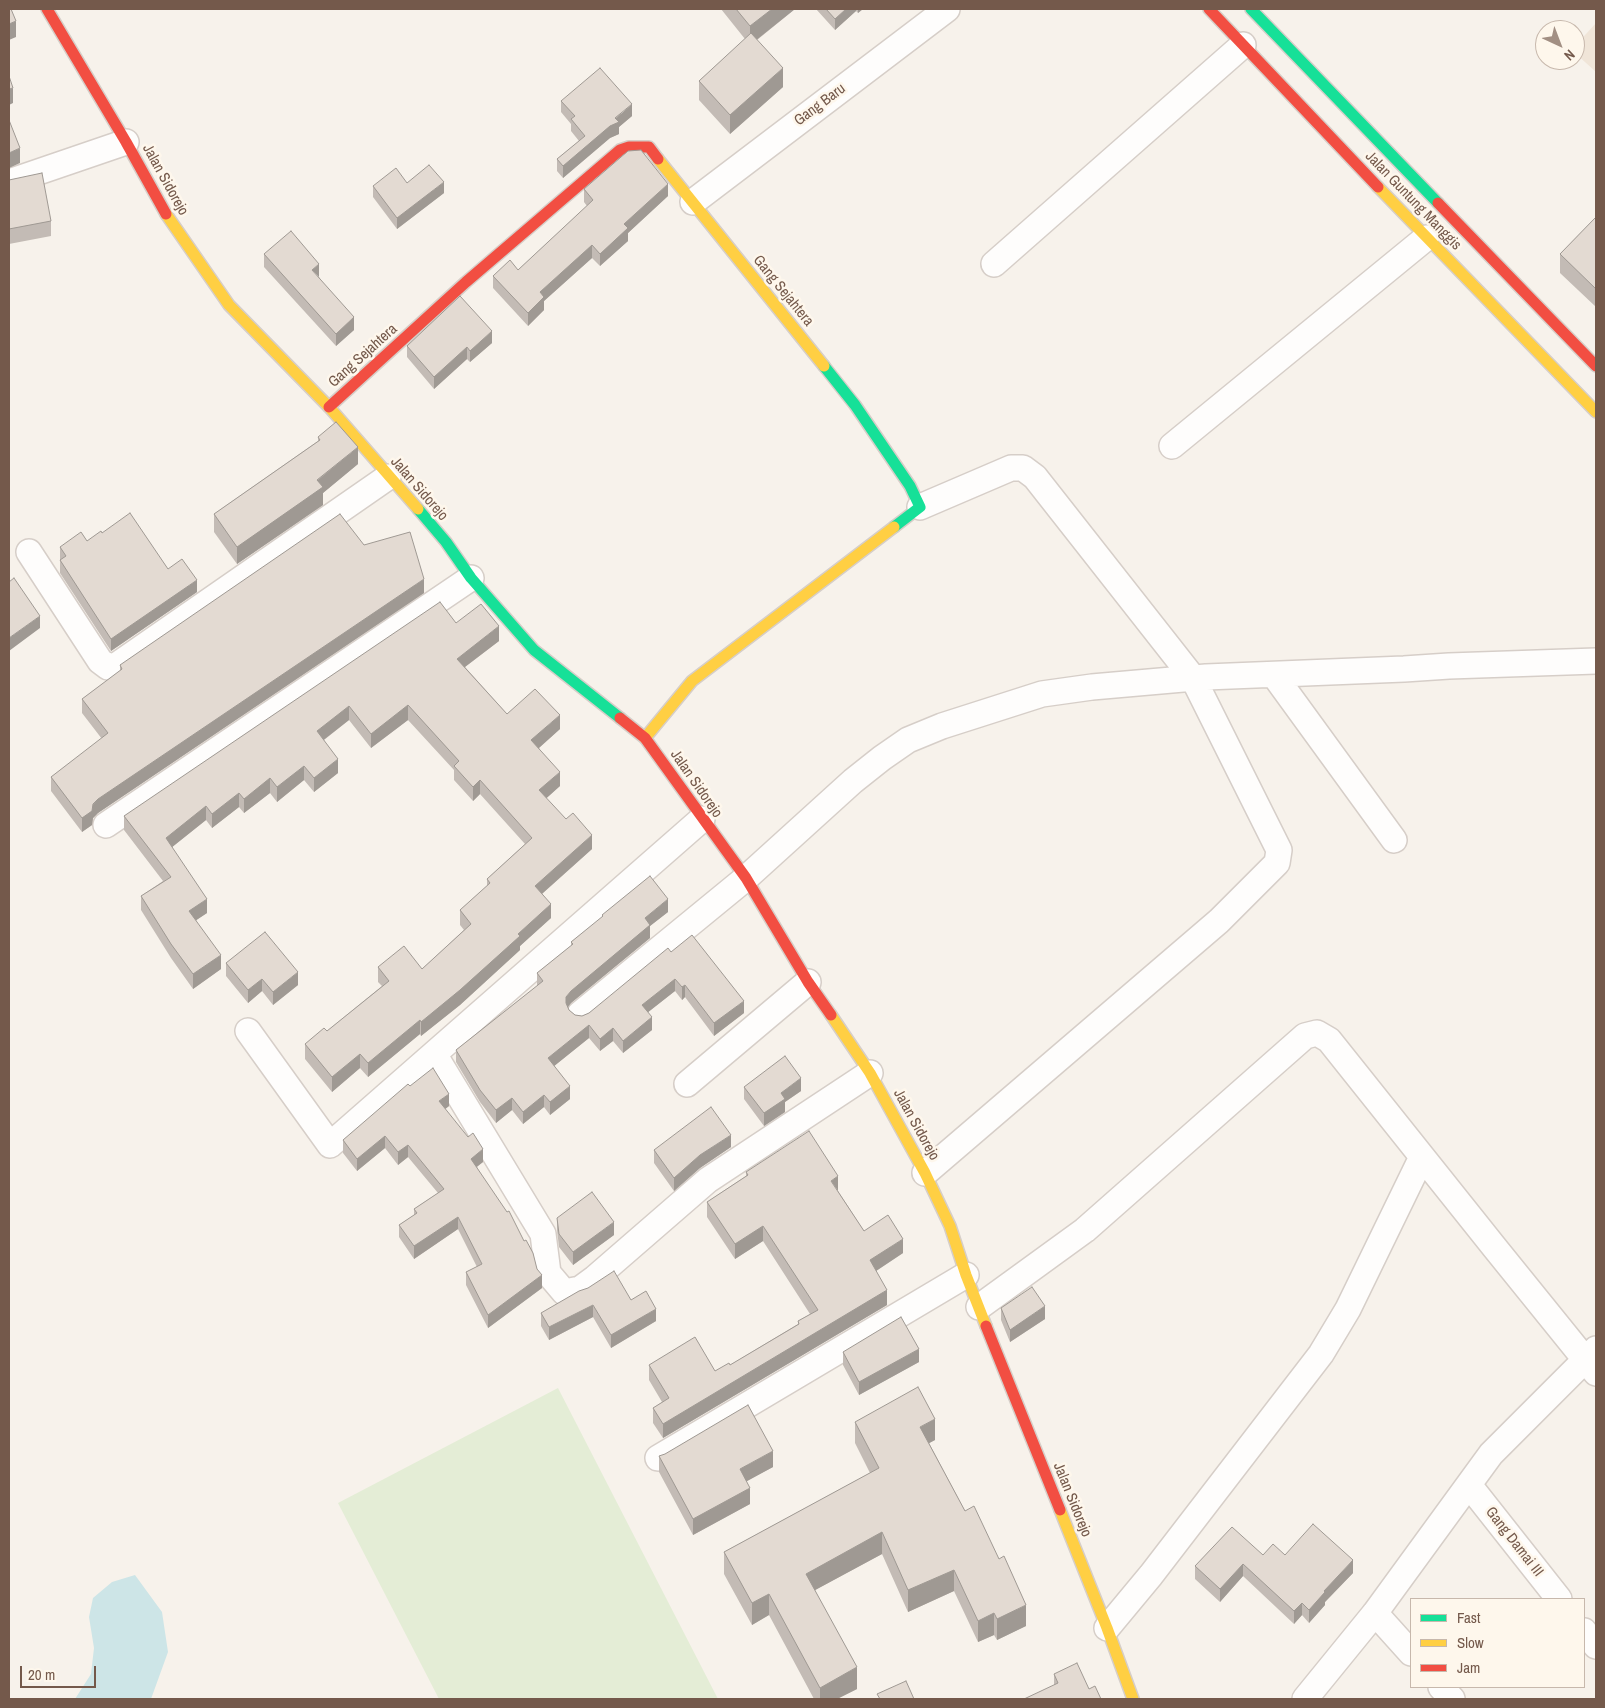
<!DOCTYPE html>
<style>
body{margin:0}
#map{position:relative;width:1605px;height:1708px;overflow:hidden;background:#f7f2eb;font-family:"Archivo Narrow",sans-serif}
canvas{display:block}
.frame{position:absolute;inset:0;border:10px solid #74594b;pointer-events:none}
.legend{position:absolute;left:1410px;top:1598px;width:175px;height:90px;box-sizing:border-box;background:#fef7ec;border:1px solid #c7b8ac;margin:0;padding:6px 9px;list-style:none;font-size:15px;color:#74594b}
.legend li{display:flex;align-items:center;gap:10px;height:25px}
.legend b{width:25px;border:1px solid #c7b8ac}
.north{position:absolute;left:1535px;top:20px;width:50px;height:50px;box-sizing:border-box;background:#fef7ec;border:1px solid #c7b8ac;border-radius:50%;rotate:137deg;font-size:14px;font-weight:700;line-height:20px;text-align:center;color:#74594b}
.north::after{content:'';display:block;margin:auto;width:18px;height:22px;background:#a28f83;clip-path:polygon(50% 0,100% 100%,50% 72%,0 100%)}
.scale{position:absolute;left:20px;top:1666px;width:76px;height:22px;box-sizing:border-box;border:2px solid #74594b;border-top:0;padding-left:6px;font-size:15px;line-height:18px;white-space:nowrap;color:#74594b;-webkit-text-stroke:4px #fef7ec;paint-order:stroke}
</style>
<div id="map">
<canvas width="1605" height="1708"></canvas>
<div class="frame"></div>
<ul class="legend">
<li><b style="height:6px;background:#16e098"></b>Fast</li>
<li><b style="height:6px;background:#ffcf43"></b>Slow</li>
<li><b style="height:6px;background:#f24e42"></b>Jam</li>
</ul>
<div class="north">N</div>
<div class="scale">20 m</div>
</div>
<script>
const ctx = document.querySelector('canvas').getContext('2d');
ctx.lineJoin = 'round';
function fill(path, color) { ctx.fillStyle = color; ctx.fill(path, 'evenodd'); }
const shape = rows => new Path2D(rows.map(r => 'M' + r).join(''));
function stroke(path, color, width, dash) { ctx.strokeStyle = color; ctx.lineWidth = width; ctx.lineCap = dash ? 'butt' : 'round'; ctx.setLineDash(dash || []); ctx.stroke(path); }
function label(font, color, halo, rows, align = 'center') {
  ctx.font = font + ' "Archivo Narrow",sans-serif'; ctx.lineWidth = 5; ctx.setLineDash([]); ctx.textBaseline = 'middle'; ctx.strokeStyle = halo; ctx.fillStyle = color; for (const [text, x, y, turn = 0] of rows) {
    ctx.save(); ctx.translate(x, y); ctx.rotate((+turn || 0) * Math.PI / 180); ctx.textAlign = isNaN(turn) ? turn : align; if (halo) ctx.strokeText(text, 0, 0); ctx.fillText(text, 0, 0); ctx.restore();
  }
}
fill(shape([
 [1596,23,1596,72,1575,53,1575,46]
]), '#f0e5d8');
fill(shape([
 [558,1388,718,1699,439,1699,338,1503]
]), '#e4edd6');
fill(shape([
 [135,1575,162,1612,168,1652,151,1699,75,1699,91,1674,94,1648,89,1617,93,1598,112,1582]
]), '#cde5e7');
const street = shape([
 [9,182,126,142],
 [693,202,947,9],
 [994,264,1243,45],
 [1172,446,1426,238],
 [920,507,1011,468,1023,468,1035,477,1193,678,1279,850,1277,863,1219,921,925,1173],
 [29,552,100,661,108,667,117,665,388,477],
 [1274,675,1394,840],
 [106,825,471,578],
 [580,1014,746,878,853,781,882,758,908,740,942,726,1042,694,1092,687,1206,677,1404,669,1449,666,1596,661],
 [248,1031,330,1145,702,819],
 [434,1054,543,1234,548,1273,564,1292,580,1289,595,1278,708,1180,870,1073],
 [687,1084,808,982],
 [979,1307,1085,1230,1305,1036,1317,1033,1329,1040,1495,1248,1596,1373],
 [658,1458,966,1275],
 [1469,1485,1559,1599],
 [1375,1613,1411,1653],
 [1107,1628,1151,1575,1321,1354,1348,1309,1422,1157],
 [1584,1631,1596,1646],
 [1441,1687,1452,1699],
 [1305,1699,1375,1613,1491,1454,1596,1349]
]);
const fast = shape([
 [1251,9,1438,203],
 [824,366,855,405,910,486,920,507,894,527],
 [418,509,446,542,471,578,534,650,620,718]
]);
const slow = shape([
 [658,159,824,366],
 [1378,187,1596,412],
 [166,214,229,305,329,407,418,509],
 [645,738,692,681,894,527],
 [831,1015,870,1073,925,1173,950,1226,966,1275,986,1326],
 [1060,1510,1107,1628,1133,1699]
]);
const jam = shape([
 [47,9,126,142,166,214],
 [1209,9,1378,187],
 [1438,203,1596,366],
 [329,407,466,282,620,150,629,147,649,147,658,159],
 [620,718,645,738,746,878,808,982,831,1015],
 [986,1326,1060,1510]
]);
stroke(street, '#d6cec8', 28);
stroke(fast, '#d6cec8', 14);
stroke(slow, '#d6cec8', 14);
stroke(jam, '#d6cec8', 14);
stroke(street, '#fefdfc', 25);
stroke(fast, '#16e098', 11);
stroke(slow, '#ffcf43', 11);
stroke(jam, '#f24e42', 11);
fill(shape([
 [721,9,795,9,757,40,783,87,730,134,699,100,699,81,745,39],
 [816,9,863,9,858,13,856,11,835,30],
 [561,101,632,116,619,127,619,134,610,138,563,178,557,171,557,159,579,141,571,131,571,124,561,112],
 [9,180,51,221,51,236,9,244],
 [407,183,444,193,397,229,373,197,373,186],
 [584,189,668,196,628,233,628,241,600,266,592,258,544,301,544,310,528,326,493,288,493,276,518,270,587,206,584,202],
 [1596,217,1596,307,1560,273,1560,254],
 [264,254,319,277,354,330,336,346,264,267],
 [492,343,470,362,467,359,434,389,407,357,407,346],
 [318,437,358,464,323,493,323,505,237,564,214,532,214,514,318,441],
 [102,533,168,569,197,592,111,651,60,573,60,547,87,541],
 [364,545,424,593,98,813,93,818,92,825,82,832,51,791,51,777,102,739,82,713,82,699,120,671,120,665],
 [456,623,499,641,465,667,507,714,560,729,539,748,560,786,546,798,592,849,542,894,551,918,520,946,520,950,460,1005,421,1036,420,1034,368,1077,360,1068,332,1092,305,1059,305,1044,327,1031,382,986,378,982,378,967,422,969,464,930,460,925,460,910,487,886,487,879,525,844,480,794,473,801,454,780,454,770,408,720,371,748,349,720,324,740,338,773,314,792,304,780,277,802,270,793,244,813,239,807,212,828,206,820,172,847,207,913,196,920,221,969,193,989,171,958,141,910,141,896,163,881,124,830,124,816],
 [668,912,650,926,650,938,571,1003,568,1008,569,1010,575,1015,582,1016,589,1013,671,952,744,1013,714,1036,685,997,682,1000,675,991,648,1012,652,1030,623,1053,613,1041,600,1051,589,1038,554,1066,570,1099,550,1115,544,1107,523,1124,512,1110,496,1123,480,1102,456,1062,456,1050,537,986,537,973,571,946,571,942,602,918,602,915],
 [226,963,298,985,273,1005,262,991,248,1003,226,976],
 [410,1086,449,1106,445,1109,483,1162,477,1167,542,1288,488,1328,466,1285,466,1272,477,1267,458,1229,414,1259,399,1237,399,1225,414,1215,414,1209,438,1193,408,1157,398,1165,385,1148,357,1171,343,1153,343,1140],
 [744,1087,801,1091,785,1102,785,1112,764,1126,744,1099],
 [731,1147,700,1168,674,1191,654,1163,654,1150],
 [746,1172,838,1191,864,1231,903,1253,876,1271,887,1305,663,1438,653,1423,653,1408,662,1402,649,1380,649,1365,715,1371,730,1365,798,1324,798,1321,810,1314,763,1241,735,1259,707,1217,707,1202,746,1176],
 [557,1218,614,1235,573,1265,559,1247,557,1230],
 [631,1300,656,1321,611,1348,593,1317,549,1340,541,1326,541,1313],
 [1001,1308,1045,1319,1010,1342,1001,1320],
 [843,1352,919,1362,859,1395,843,1365],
 [855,1422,935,1440,929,1443,1026,1626,997,1640,994,1635,978,1642,954,1591,908,1612,882,1554,815,1590,857,1689,837,1699,814,1699,769,1615,752,1625,724,1574,724,1552,870,1473,855,1443],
 [659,1456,773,1467,746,1481,750,1504,693,1535,659,1472],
 [1263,1555,1285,1555,1353,1573,1325,1602,1325,1605,1309,1623,1302,1615,1294,1624,1243,1576,1220,1602,1195,1579,1195,1566],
 [1054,1674,1089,1689,1054,1685]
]), '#c3bbb5');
fill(shape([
 [772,9,795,9,750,45,750,26],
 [846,9,856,9,856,11,835,30,835,19],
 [858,9,863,9,858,13],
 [16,21,16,37,9,40,9,24],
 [783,68,783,87,730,134,730,115],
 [13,88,13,103,9,105,9,89],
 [632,104,632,116,619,127,619,134,610,138,563,178,563,166],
 [20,148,20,163,9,168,9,153],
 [444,182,444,193,397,229,397,218],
 [668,184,668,196,628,233,628,241,600,266,600,254,624,224],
 [592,245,592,258,544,301,544,310,528,326,528,313,540,292],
 [319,264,319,277,312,270],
 [354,317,354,330,336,346,336,334],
 [492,331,492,343,470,362,470,351],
 [467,347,467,359,434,389,434,377],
 [358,447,358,464,323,493,323,505,237,564,237,547],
 [424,579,424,593,98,813,93,818,92,825,82,832,82,818,98,799],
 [197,580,197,592,111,651,111,639],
 [40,616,40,628,9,651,9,638],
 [499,626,499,641,457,673,457,659],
 [408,705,408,720,371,748,371,734],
 [349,706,349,720,317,745,317,731],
 [560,715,560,729,531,755,531,740],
 [338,759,338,773,314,792,314,778],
 [304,766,304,780,277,802,277,787],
 [560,772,560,786,539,805,539,790],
 [270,778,270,793,244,813,244,799],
 [480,780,480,794,473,801,473,787],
 [239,793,239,807,212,828,212,814],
 [206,806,206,820,166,852,166,838],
 [592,835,592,849,535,900,535,886],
 [207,899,207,913,189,925,189,911],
 [668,899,668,912,650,926,650,938,571,1003,566,1009,566,997,571,991,645,918],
 [551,904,551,918,520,946,520,950,460,1005,421,1036,421,1022],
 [221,955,221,969,193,989,193,974],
 [298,972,298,985,273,1005,273,992],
 [262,979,262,991,248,1003,248,990],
 [675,979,675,991,642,1017,642,1005],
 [685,985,685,997,682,1000,682,987],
 [744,1001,744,1013,714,1036,714,1023],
 [652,1017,652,1030,623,1053,623,1041],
 [420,1020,420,1034,368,1077,368,1063],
 [589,1025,589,1038,548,1071,548,1058],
 [613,1028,613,1041,600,1051,600,1039],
 [360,1054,360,1068,332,1092,332,1077],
 [801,1078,801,1091,785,1102,785,1112,764,1126,764,1113,781,1093],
 [570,1086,570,1099,550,1115,550,1102],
 [449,1094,449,1106,439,1114,439,1101],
 [544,1095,544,1107,523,1124,523,1112],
 [512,1098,512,1110,496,1123,496,1110],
 [731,1135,731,1147,700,1168,674,1191,674,1178,700,1155],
 [385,1136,385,1148,357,1171,357,1159],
 [408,1145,408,1157,398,1165,398,1152],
 [483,1149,483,1162,471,1171,471,1159],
 [838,1176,838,1191,831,1181],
 [458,1217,458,1229,414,1259,414,1246],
 [614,1222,614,1235,573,1265,573,1252],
 [763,1226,763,1241,735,1259,735,1244],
 [903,1239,903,1253,870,1275,870,1260],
 [542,1275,542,1288,488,1328,488,1315],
 [887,1290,887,1305,663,1438,663,1424],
 [593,1305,593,1317,549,1340,549,1327],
 [1045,1306,1045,1319,1010,1342,1010,1330],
 [656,1309,656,1321,611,1348,611,1335],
 [919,1349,919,1362,859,1395,859,1382],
 [935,1419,935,1440,920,1448,920,1427],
 [773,1451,773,1467,740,1485,740,1469],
 [750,1488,750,1504,693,1535,693,1519],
 [882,1532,882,1554,806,1595,806,1574],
 [1353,1560,1353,1573,1325,1602,1325,1605,1309,1623,1309,1610,1324,1591],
 [1243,1564,1243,1576,1220,1602,1220,1589],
 [954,1570,954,1591,908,1612,908,1590],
 [769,1594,769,1615,752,1625,752,1603],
 [1302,1603,1302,1615,1294,1624,1294,1611],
 [1026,1605,1026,1626,997,1640,997,1619],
 [994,1613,994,1635,978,1642,978,1621],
 [857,1667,857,1689,837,1699,820,1699,820,1688]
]), '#9f9993');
const building = shape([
 [9,9,11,9,16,21,9,24,9,9],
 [736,9,772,9,750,26,736,9],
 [826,9,846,9,835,19,826,9],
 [751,33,783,68,730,115,699,81,751,33],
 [600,68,632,104,615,118,619,122,610,126,563,166,557,159,585,136,571,119,575,116,561,101,600,68],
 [9,76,13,88,9,89,9,76],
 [9,120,20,148,9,153,9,120],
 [641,150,668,184,624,224,628,228,600,254,592,245,540,292,544,297,528,313,493,276,510,260,518,270,593,200,584,189,628,151,641,150],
 [429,165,444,182,397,218,373,186,396,168,407,183,429,165],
 [42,173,51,221,9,229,9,180,42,173],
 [1596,217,1596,289,1560,254,1596,217],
 [291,231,319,264,312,270,354,317,336,334,264,254,291,231],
 [460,296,492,331,470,351,467,347,434,377,407,346,460,296],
 [336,422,358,447,317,480,323,487,237,547,214,514,320,440,318,437,336,422],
 [130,513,168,569,182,559,197,580,111,639,60,560,66,556,60,547,81,532,87,541,101,531,102,533,130,513],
 [340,514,364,545,410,532,424,579,98,799,93,804,92,811,82,818,51,777,108,733,82,699,122,669,120,665,340,514],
 [14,578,40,616,9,638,9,582,14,578],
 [440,602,456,623,481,604,499,626,457,659,507,714,535,689,560,715,531,740,560,772,539,790,566,819,573,813,592,835,535,886,551,904,518,934,520,936,460,990,421,1022,420,1020,368,1063,360,1054,332,1077,305,1044,324,1028,327,1031,389,981,378,967,404,946,422,969,471,924,460,910,490,883,487,879,532,838,480,780,473,787,454,766,459,761,408,705,371,734,349,706,317,731,338,759,314,778,304,766,277,787,270,778,244,799,239,793,212,814,206,806,166,838,207,899,189,911,221,955,193,974,171,944,141,896,171,877,124,816,440,602],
 [650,876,668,899,645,918,650,925,571,991,566,997,566,1003,569,1010,575,1015,582,1016,589,1013,668,948,671,952,692,935,744,1001,714,1023,685,985,682,987,675,979,642,1005,652,1017,623,1041,613,1028,600,1039,589,1025,548,1058,570,1086,550,1102,544,1095,523,1112,512,1098,496,1110,480,1090,456,1050,543,981,537,973,573,944,571,942,603,916,602,915,650,876],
 [265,932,298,972,273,992,262,979,248,990,226,963,265,932],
 [785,1056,801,1078,781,1093,785,1099,764,1113,744,1087,785,1056],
 [433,1068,449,1094,439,1101,468,1137,473,1133,483,1149,471,1159,507,1212,509,1211,524,1241,526,1240,533,1253,537,1269,542,1275,488,1315,466,1272,482,1264,458,1217,414,1246,399,1225,417,1213,414,1209,444,1189,408,1145,398,1152,385,1136,357,1159,343,1140,408,1084,410,1086,433,1068],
 [711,1107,731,1135,700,1155,674,1178,654,1150,711,1107],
 [809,1131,838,1176,831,1181,864,1231,888,1215,903,1239,870,1260,887,1290,663,1424,653,1408,669,1398,649,1365,695,1337,715,1371,729,1363,730,1365,799,1324,798,1321,818,1310,763,1226,735,1244,707,1202,748,1175,746,1172,809,1131],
 [592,1192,614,1222,573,1252,559,1234,557,1218,592,1192],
 [614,1271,631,1300,646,1291,656,1309,611,1335,593,1305,549,1327,541,1313,579,1291,588,1288,614,1271],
 [1032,1287,1045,1306,1010,1330,1001,1308,1032,1287],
 [901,1317,919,1349,859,1382,843,1352,901,1317],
 [918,1387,935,1419,920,1427,965,1511,974,1506,999,1559,1004,1556,1026,1605,997,1619,994,1613,978,1621,954,1570,908,1590,882,1532,806,1574,857,1667,820,1688,769,1594,752,1603,724,1552,879,1468,855,1422,918,1387],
 [748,1405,773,1451,740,1469,750,1488,693,1519,659,1456,665,1454,748,1405],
 [1313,1524,1353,1560,1324,1591,1325,1592,1309,1610,1302,1603,1294,1611,1243,1564,1220,1589,1195,1566,1232,1527,1263,1555,1273,1544,1285,1555,1313,1524],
 [1077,1663,1089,1689,1095,1686,1101,1699,1024,1699,1058,1683,1054,1674,1077,1663],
 [906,1681,914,1699,880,1699,877,1694,906,1681]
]);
fill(building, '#e3dad2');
stroke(building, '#9f9993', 1);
label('15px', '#74594b', '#fef7ec', [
 ["Gang Baru",820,105,-37],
 ["Jalan Sidorejo",165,180,61],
 ["Jalan Guntung Manggis",1413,201,46],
 ["Gang Sejahtera",783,291,51],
 ["Gang Sejahtera",363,356,-42],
 ["Jalan Sidorejo",419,489,49],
 ["Jalan Sidorejo",696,784,55],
 ["Jalan Sidorejo",916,1125,61],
 ["Jalan Sidorejo",1072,1500,68],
 ["Gang Damai III",1514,1542,52]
]);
</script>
